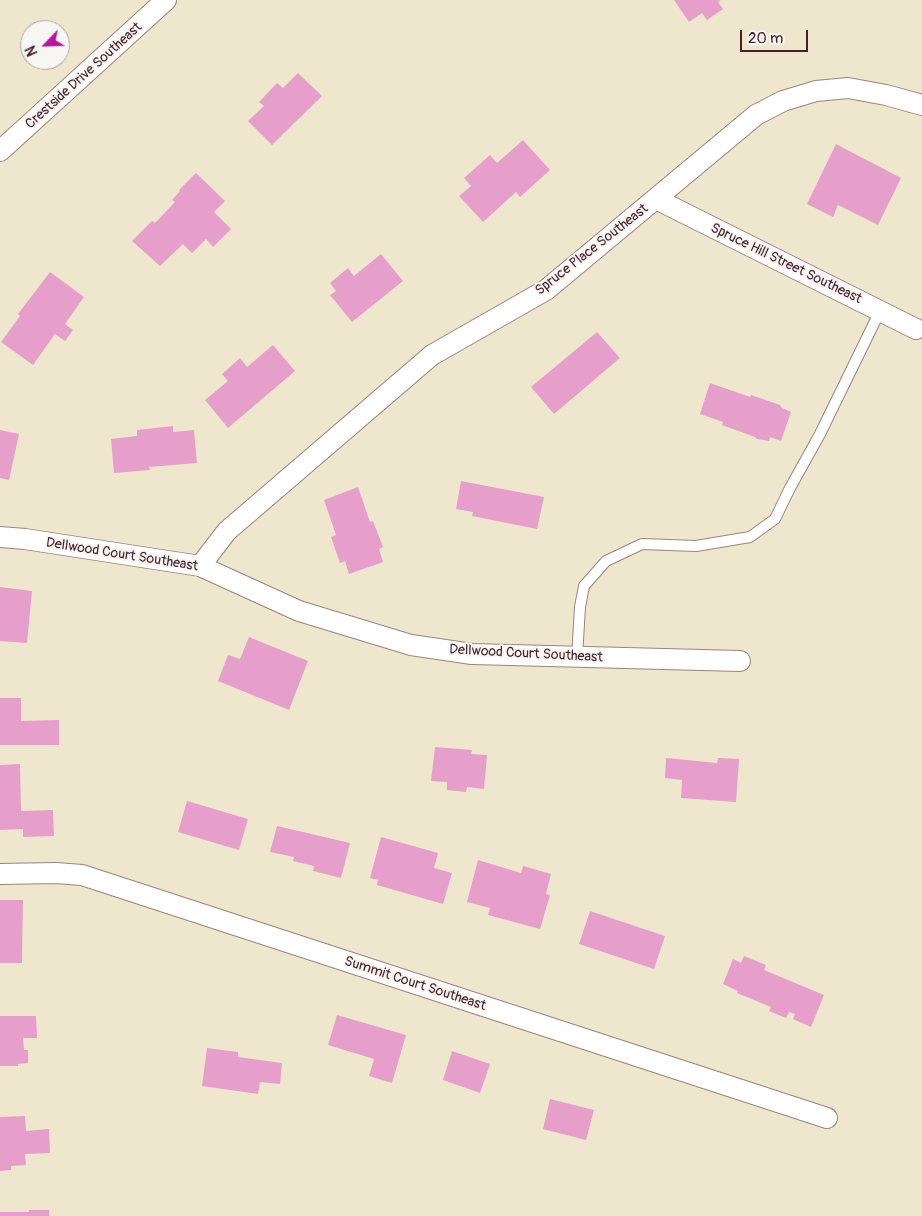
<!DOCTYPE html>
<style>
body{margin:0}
#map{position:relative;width:922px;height:1216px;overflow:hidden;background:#eee7ce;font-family:Pangolin,sans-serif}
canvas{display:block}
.north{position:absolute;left:20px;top:20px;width:50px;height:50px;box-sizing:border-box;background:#f6f6f2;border:1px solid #b1a0a2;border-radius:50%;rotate:246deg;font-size:14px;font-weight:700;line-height:20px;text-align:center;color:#4a1f2b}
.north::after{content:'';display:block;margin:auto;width:18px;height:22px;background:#b5179e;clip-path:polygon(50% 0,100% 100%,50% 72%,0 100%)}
.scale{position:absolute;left:740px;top:30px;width:68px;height:22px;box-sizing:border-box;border:2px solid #4a1f2b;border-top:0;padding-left:6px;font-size:15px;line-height:18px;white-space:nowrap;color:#4a1f2b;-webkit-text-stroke:4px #f6f6f2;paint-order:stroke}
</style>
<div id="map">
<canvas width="922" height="1216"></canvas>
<div class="north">N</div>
<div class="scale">20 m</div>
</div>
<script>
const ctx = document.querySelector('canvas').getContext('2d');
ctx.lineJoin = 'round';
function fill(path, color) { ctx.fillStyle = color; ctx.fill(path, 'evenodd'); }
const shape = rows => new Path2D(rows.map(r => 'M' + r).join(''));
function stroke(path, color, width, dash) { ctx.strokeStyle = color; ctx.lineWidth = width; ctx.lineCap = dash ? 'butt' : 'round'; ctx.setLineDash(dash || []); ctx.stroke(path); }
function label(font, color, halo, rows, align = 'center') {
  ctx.font = font + ' Pangolin,sans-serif'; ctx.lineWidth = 4; ctx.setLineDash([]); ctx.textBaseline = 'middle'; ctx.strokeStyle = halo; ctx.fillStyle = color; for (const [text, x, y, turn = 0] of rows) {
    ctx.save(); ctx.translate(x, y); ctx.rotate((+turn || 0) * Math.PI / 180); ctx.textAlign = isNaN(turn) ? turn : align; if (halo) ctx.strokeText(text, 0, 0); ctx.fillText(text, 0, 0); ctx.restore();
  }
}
fill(shape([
 [674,0,721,0,718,2,723,9,707,20,702,13,689,22],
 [298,73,322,96,272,145,248,121,264,106,259,102,277,83,283,88],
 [523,140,550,170,520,197,516,192,483,222,459,196,471,186,464,178,490,155,497,163],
 [836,144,901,178,878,225,838,205,833,217,807,204],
 [196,173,225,201,214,212,231,229,213,247,206,239,192,253,183,244,160,266,132,241,152,221,155,223,175,202,172,200,180,191,179,190],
 [381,254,403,281,352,322,330,295,336,291,330,283,348,268,354,276],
 [50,272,84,297,65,324,73,330,65,341,55,334,33,365,1,342,20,316,18,314],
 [597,332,620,358,554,414,531,387],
 [273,345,295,371,228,428,205,400,228,381,222,374,240,358,247,367],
 [710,383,750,397,751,395,780,405,782,408,791,412,781,441,770,437,769,441,757,439,755,437,722,425,723,422,700,414],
 [173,426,173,432,194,430,197,463,149,467,150,470,114,473,111,439,137,436,137,430],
 [0,430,19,434,9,480,0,478],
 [461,481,544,497,537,529,472,516,473,512,456,509],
 [358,487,370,522,373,521,383,547,379,549,383,562,349,574,345,561,340,563,331,537,336,535,324,500],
 [0,587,32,591,27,643,0,641],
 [249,637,308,661,289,710,218,681,228,655,240,659],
 [0,698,21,698,21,721,59,720,59,745,0,745],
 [435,747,472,750,471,754,487,755,484,789,467,787,466,792,447,790,447,782,431,781],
 [666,758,717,763,718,758,739,759,736,802,681,798,682,780,665,778],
 [20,764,21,811,53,810,54,836,23,837,23,829,0,830,0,765],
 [187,801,248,819,239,850,178,832],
 [277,826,350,843,341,878,313,871,314,866,293,861,294,857,270,852],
 [381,837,438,853,434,868,452,873,443,904,377,885,378,880,370,878],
 [478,860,521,873,523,866,551,874,546,894,550,895,540,929,488,915,490,908,467,902],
 [0,900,23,900,22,963,0,963],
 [590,911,665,936,654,969,579,944],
 [744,956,766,965,764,970,824,995,811,1027,793,1019,795,1014,789,1012,786,1018,769,1011,771,1007,737,993,738,991,723,984,733,959,741,963],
 [337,1015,406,1035,392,1083,369,1076,374,1059,328,1045],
 [0,1016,36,1016,37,1038,23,1038,24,1050,28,1050,28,1063,18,1064,18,1066,0,1066],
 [207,1048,238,1052,238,1057,282,1063,280,1084,260,1082,258,1094,202,1086],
 [452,1051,490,1064,480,1093,443,1080],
 [550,1099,594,1110,586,1140,543,1129],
 [25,1116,26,1131,49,1129,50,1153,25,1154,26,1165,11,1166,11,1170,0,1171,0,1117],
 [29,1210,49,1210,49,1216,0,1216,0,1212,29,1212]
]), '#e69fcb');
const service = shape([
 [577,657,580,607,584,586,606,561,642,544,696,546,750,537,775,519,790,488,820,434,880,311]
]);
const minor = shape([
 [0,151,166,0],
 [656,199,916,329],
 [0,537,25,539,200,566,299,611,411,645,472,654,740,661],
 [200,566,227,531,432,355,546,290,756,115,783,101,816,91,848,88,886,95,922,105],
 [0,874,56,873,82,875,827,1118]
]);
stroke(service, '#9c837c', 12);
stroke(minor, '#9c837c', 22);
stroke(service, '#fff', 10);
stroke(minor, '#fff', 20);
label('14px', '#4a1f2b', '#f6f6f2', [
 ["Crestside Drive Southeast",84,76,-42],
 ["Spruce Place Southeast",592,250,-38],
 ["Spruce Hill Street Southeast",786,264,26],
 ["Dellwood Court Southeast",122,555,9],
 ["Dellwood Court Southeast",526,654,3],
 ["Summit Court Southeast",415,984,18]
]);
</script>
